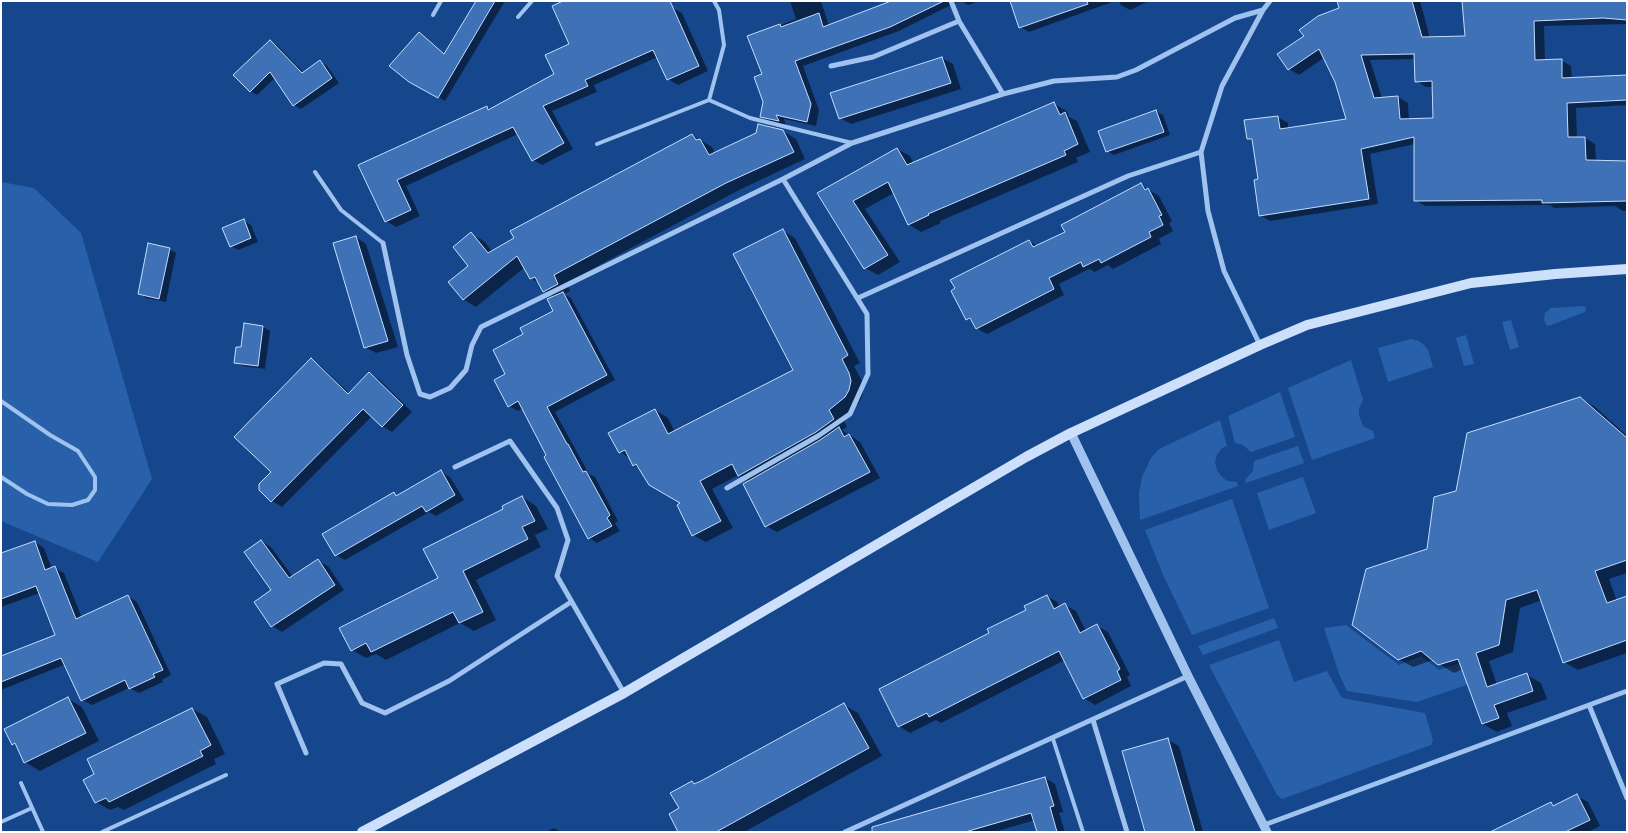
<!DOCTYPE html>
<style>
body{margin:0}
#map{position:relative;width:1628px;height:833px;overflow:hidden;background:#16478c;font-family:"Public Sans",sans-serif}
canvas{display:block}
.frame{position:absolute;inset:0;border:2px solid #fff;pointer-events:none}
</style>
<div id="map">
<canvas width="1628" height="833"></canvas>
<div class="frame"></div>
</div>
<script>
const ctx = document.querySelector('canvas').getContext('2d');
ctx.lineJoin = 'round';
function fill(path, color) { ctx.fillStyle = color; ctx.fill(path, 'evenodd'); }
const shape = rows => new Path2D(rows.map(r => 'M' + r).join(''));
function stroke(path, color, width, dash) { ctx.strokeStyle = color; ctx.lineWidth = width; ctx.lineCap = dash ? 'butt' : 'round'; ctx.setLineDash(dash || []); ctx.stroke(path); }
fill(shape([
 [1,182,34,188,81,233,152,479,98,562,1,521],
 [1584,306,1586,308,1585,312,1551,325,1547,326,1544,320,1545,313,1551,308],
 [1511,320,1519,347,1510,350,1502,322],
 [1466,335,1474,364,1464,366,1456,338],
 [1411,339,1419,341,1425,346,1428,350,1433,367,1388,382,1378,348],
 [1351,360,1363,400,1359,408,1359,415,1363,426,1373,431,1375,438,1312,460,1288,388],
 [1280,392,1295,437,1251,452,1243,445,1235,443,1228,416],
 [1220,420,1227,446,1222,448,1217,455,1215,462,1217,470,1221,476,1227,481,1237,482,1238,486,1140,520,1139,493,1142,477,1151,458,1159,449],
 [1298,446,1304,463,1246,483,1245,480,1253,471,1254,461],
 [1303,477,1316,513,1269,530,1257,493],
 [1232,499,1269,608,1192,635,1164,577,1145,530],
 [1274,618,1278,628,1203,655,1198,646],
 [1346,625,1399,665,1421,656,1439,670,1464,662,1472,683,1417,702,1347,691,1339,674,1324,628],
 [1279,640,1294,682,1327,671,1342,698,1425,713,1433,740,1431,745,1282,799,1277,795,1209,665]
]), '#2861aa');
fill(shape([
 [477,1,505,1,445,101,409,81,419,34,445,55],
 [790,1,821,1,829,26,894,1,959,1,899,31,803,66,819,110,816,126,784,119,786,125,770,121,761,116,764,102,763,75,749,37,796,19],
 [961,1,979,1,968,5],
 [1011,1,1115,1,1029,32,1020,27],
 [1119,1,1149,1,1130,10,1121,5],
 [1338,1,1420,1,1430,38,1466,37,1464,1,1627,1,1627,24,1544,26,1545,61,1561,60,1571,66,1572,79,1627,76,1627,105,1576,108,1577,138,1585,138,1595,144,1596,161,1627,162,1627,211,1623,211,1615,206,1554,208,1550,205,1425,206,1415,200,1415,144,1370,154,1378,204,1270,221,1260,215,1259,180,1254,142,1248,139,1278,117,1288,123,1288,129,1348,121,1336,81,1325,57,1299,75,1289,69,1279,55,1341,9],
 [1415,59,1416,81,1426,87,1434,87,1435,120,1409,120,1408,103,1398,97,1382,98,1370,60],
 [673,8,682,13,708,71,678,85,668,79,658,57,594,85,597,92,552,111,573,149,542,165,533,160,518,134,406,186,420,216,396,227,386,221,360,165,487,107,491,110],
 [270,41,277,45,304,73,320,62,327,66,339,83,301,109,294,105,275,78,257,95,250,91],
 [942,58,953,64,961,89,851,124,840,118],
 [1054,104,1067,111,1069,117,1077,121,1090,152,1076,158,1078,162,940,221,941,223,921,232,908,224,894,193,865,209,900,262,878,275,865,268,819,194,897,149,910,156,914,164],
 [1156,111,1163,115,1170,135,1114,155,1107,151],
 [783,131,796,139,805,159,739,190,566,283,570,291,564,294,571,298,615,380,555,412,589,474,595,477,618,521,615,523,620,531,597,543,589,538,523,408,518,411,509,406,525,335,555,311,555,297,544,291,540,284,531,278,525,267,476,307,463,299,470,266,471,234,484,241,492,251,692,135,712,147,715,153],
 [1141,185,1159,196,1172,221,1169,223,1173,231,1159,239,1161,244,1113,269,1108,265,1095,272,1089,269,1059,284,1064,295,987,334,976,328,974,322,967,319,1029,241,1038,246,1067,232],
 [243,220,251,225,258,242,238,250,231,246],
 [782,230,795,238,860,363,854,366,862,381,863,389,862,397,858,404,842,417,847,427,842,430,860,442,880,478,777,532,766,526,750,481,739,475,712,489,733,528,706,542,693,535,683,503,634,465,631,459,620,452,655,410,668,418,675,432,795,370],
 [356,237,366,244,398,347,376,353,365,347],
 [169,249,176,253,166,302,146,298,139,293],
 [245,324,263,327,270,331,265,369,243,366,235,362,242,349],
 [311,360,321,366,350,394,370,374,380,380,412,412,392,432,382,426,372,416,282,507,272,501],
 [1579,398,1594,406,1625,434,1627,433,1627,573,1609,579,1617,601,1627,598,1627,653,1578,670,1564,662,1542,600,1520,608,1513,652,1489,661,1497,685,1527,675,1541,683,1547,699,1507,713,1512,726,1497,732,1483,724,1463,669,1454,673,1433,660,1413,667,1398,659,1429,550,1457,492],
 [441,472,450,477,464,500,436,516,429,512,345,560,336,555,394,494,398,496],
 [522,497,536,506,548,529,535,535,541,547,476,580,496,620,474,631,460,623,386,660,376,654,366,658,352,650,440,579,505,509],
 [261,541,271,547,293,577,318,561,328,566,344,590,282,632,272,626,273,590],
 [35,542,44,548,52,569,55,568,64,573,82,618,128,596,137,602,171,675,162,680,163,682,139,693,129,688,92,705,82,700,66,664,1,690,1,658,57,636,40,593,1,607,1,554],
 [1047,596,1057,602,1060,607,1065,605,1076,611,1086,631,1097,626,1108,632,1130,675,1127,677,1131,686,1095,705,1084,698,1065,660,941,723,936,720,910,733,899,726,991,633,1028,610],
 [68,699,82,707,99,741,40,771,25,762,18,746,13,744],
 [844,705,858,713,882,756,744,832,680,832,680,809,692,783,695,784],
 [192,709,207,717,225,754,214,759,216,764,124,810,118,807,110,810,96,802],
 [1168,740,1179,746,1203,832,1146,832],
 [1045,778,1055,784,1063,812,1059,813,1065,832,1038,832,1035,820,994,832,869,832],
 [1577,796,1588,802,1600,826,1588,832,1504,832,1551,803,1555,806],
 [554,828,561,832,547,832]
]), '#0007');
const building = shape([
 [476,1,495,1,438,98,409,82,389,66,419,32,444,54,476,1],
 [563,1,670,1,699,66,667,80,653,50,585,80,588,86,543,106,564,143,532,161,513,127,397,180,411,210,385,222,358,165,487,106,488,110,554,74,545,55,569,44,552,6,563,1],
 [891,1,944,1,890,27,795,61,811,104,807,122,776,115,779,121,760,117,763,102,754,77,762,74,747,36,780,24,781,27,819,13,823,27,891,1],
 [1010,1,1087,1,1088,4,1019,28,1010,1],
 [1337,1,1412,1,1422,37,1465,36,1462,1,1627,1,1627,20,1603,18,1534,21,1535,60,1562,59,1562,78,1627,75,1627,100,1567,103,1568,137,1585,137,1586,160,1627,161,1627,201,1542,203,1542,200,1414,201,1414,137,1361,149,1369,199,1259,216,1254,180,1258,179,1252,139,1247,139,1244,120,1278,116,1280,129,1346,119,1335,82,1319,49,1288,70,1277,54,1304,36,1299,30,1318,16,1339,8,1337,1],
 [1414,54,1415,82,1432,81,1433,118,1400,119,1398,96,1374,98,1361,55,1414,54],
 [270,40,302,73,320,60,332,78,293,106,270,72,250,92,233,75,270,40],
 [942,57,951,83,839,119,830,93,942,57],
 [1054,102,1060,115,1065,112,1078,144,1064,151,1066,155,928,214,929,215,908,225,888,182,853,201,888,255,864,269,817,193,897,148,907,165,1054,102],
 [1156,110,1164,132,1106,152,1098,131,1156,110],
 [758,124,783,130,794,152,726,183,563,270,554,275,558,284,543,292,535,277,530,279,517,256,463,300,448,282,468,266,453,247,471,232,488,253,514,238,510,231,692,134,696,140,700,139,709,155,756,133,758,124],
 [1141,183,1145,190,1148,188,1162,215,1159,216,1163,225,1149,232,1151,237,1101,263,1099,259,1083,267,1081,262,1049,278,1054,289,976,329,970,318,966,320,951,291,955,288,950,280,1029,240,1033,247,1065,232,1061,225,1141,183],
 [244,219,251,238,230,247,222,228,244,219],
 [783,229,848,355,842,359,849,373,851,381,849,390,845,397,829,410,834,419,816,432,738,476,732,464,700,481,721,521,692,536,677,505,680,503,649,485,636,464,633,466,625,450,619,453,608,433,655,409,668,434,793,370,733,254,783,229],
 [356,236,388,341,364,348,333,243,356,236],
 [148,243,170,248,159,299,138,294,148,243],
 [563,292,607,375,547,407,567,444,568,444,583,472,586,471,610,515,607,518,612,526,588,539,544,457,546,455,518,401,508,407,494,380,505,374,493,350,523,334,520,328,553,311,547,299,563,292],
 [244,323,263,326,258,366,234,363,236,347,241,347,244,323],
 [311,358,348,394,369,372,403,405,382,427,363,409,271,502,259,490,259,484,271,472,234,437,311,358],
 [1580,397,1627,438,1627,560,1595,571,1607,603,1627,596,1627,640,1563,663,1537,590,1506,600,1499,645,1476,653,1487,687,1527,673,1533,691,1494,705,1499,718,1482,724,1458,659,1438,665,1421,651,1398,660,1352,625,1366,569,1427,549,1434,497,1456,491,1467,433,1580,397],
 [839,427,844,437,849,434,870,472,765,527,743,484,820,440,839,427],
 [441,470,455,495,426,512,422,506,335,556,322,534,394,492,396,496,441,470],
 [522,496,535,521,522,527,528,539,463,571,483,612,459,623,453,612,371,652,366,643,351,651,339,628,438,578,423,549,503,509,502,506,522,496],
 [261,540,289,578,318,559,335,585,271,627,254,602,271,590,244,552,261,540],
 [35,541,45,570,55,566,76,619,128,595,163,670,153,674,155,677,129,689,125,680,81,701,61,658,1,682,1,656,55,635,36,586,1,599,1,553,35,541],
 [1047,595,1054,609,1065,603,1080,633,1097,624,1120,669,1117,671,1121,680,1083,699,1059,651,929,717,927,713,898,727,879,689,989,633,987,629,1026,610,1024,606,1047,595],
 [68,697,86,733,24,763,15,743,12,745,4,729,68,697],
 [844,703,869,748,716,832,678,832,669,814,679,808,670,793,692,781,694,784,701,781,844,703],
 [192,708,211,745,200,751,203,756,109,802,106,798,95,803,83,780,94,774,87,759,192,708],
 [1168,738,1195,832,1145,832,1122,751,1168,738],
 [1045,777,1054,806,1050,807,1057,832,1037,832,1031,813,965,832,872,832,872,827,1045,777],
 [1577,794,1590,820,1565,832,1490,832,1551,802,1553,806,1577,794]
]);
fill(building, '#3e71b5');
stroke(building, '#c6ddfb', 1);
stroke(shape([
 [433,15,441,1],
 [518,17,532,1],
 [709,100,724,45,719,10,714,1],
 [597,144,709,100,750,118,852,143],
 [315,172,341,210,383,243],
 [1,401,50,435,78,451,95,477,95,490,88,500,72,505,48,504,27,494,1,477],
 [1053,739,1083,832],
 [21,783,43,832],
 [1,822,32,808],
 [102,832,226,775]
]), '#a0c2ef', 4);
stroke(shape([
 [951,1,959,21,1003,94],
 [831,66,873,57,959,21],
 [383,243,407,355,420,394,430,397,450,388,466,370,472,345,481,327,783,179,852,143,1003,94,1054,81,1117,77,1136,70,1235,18,1263,10],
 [858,298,1128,176,1201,152],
 [1260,345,1224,271,1208,211,1201,152,1222,86,1263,10,1270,1],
 [455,467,510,441,557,508,568,540,557,576,624,693],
 [727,488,818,436,850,414,868,374,867,314,783,179],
 [1589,705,1627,798],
 [1093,720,1127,832],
 [306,753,277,684,324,663,341,664,362,703,385,713,449,681,571,602],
 [1264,825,1627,691],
 [845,832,1188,676]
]), '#a0c2ef', 5);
stroke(shape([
 [1071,433,1188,676,1267,832]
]), '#a0c2ef', 9);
stroke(shape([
 [362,832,624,693,1026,457,1071,433,1260,345,1307,325,1471,283,1555,274,1627,269]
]), '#cde0fb', 10);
</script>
